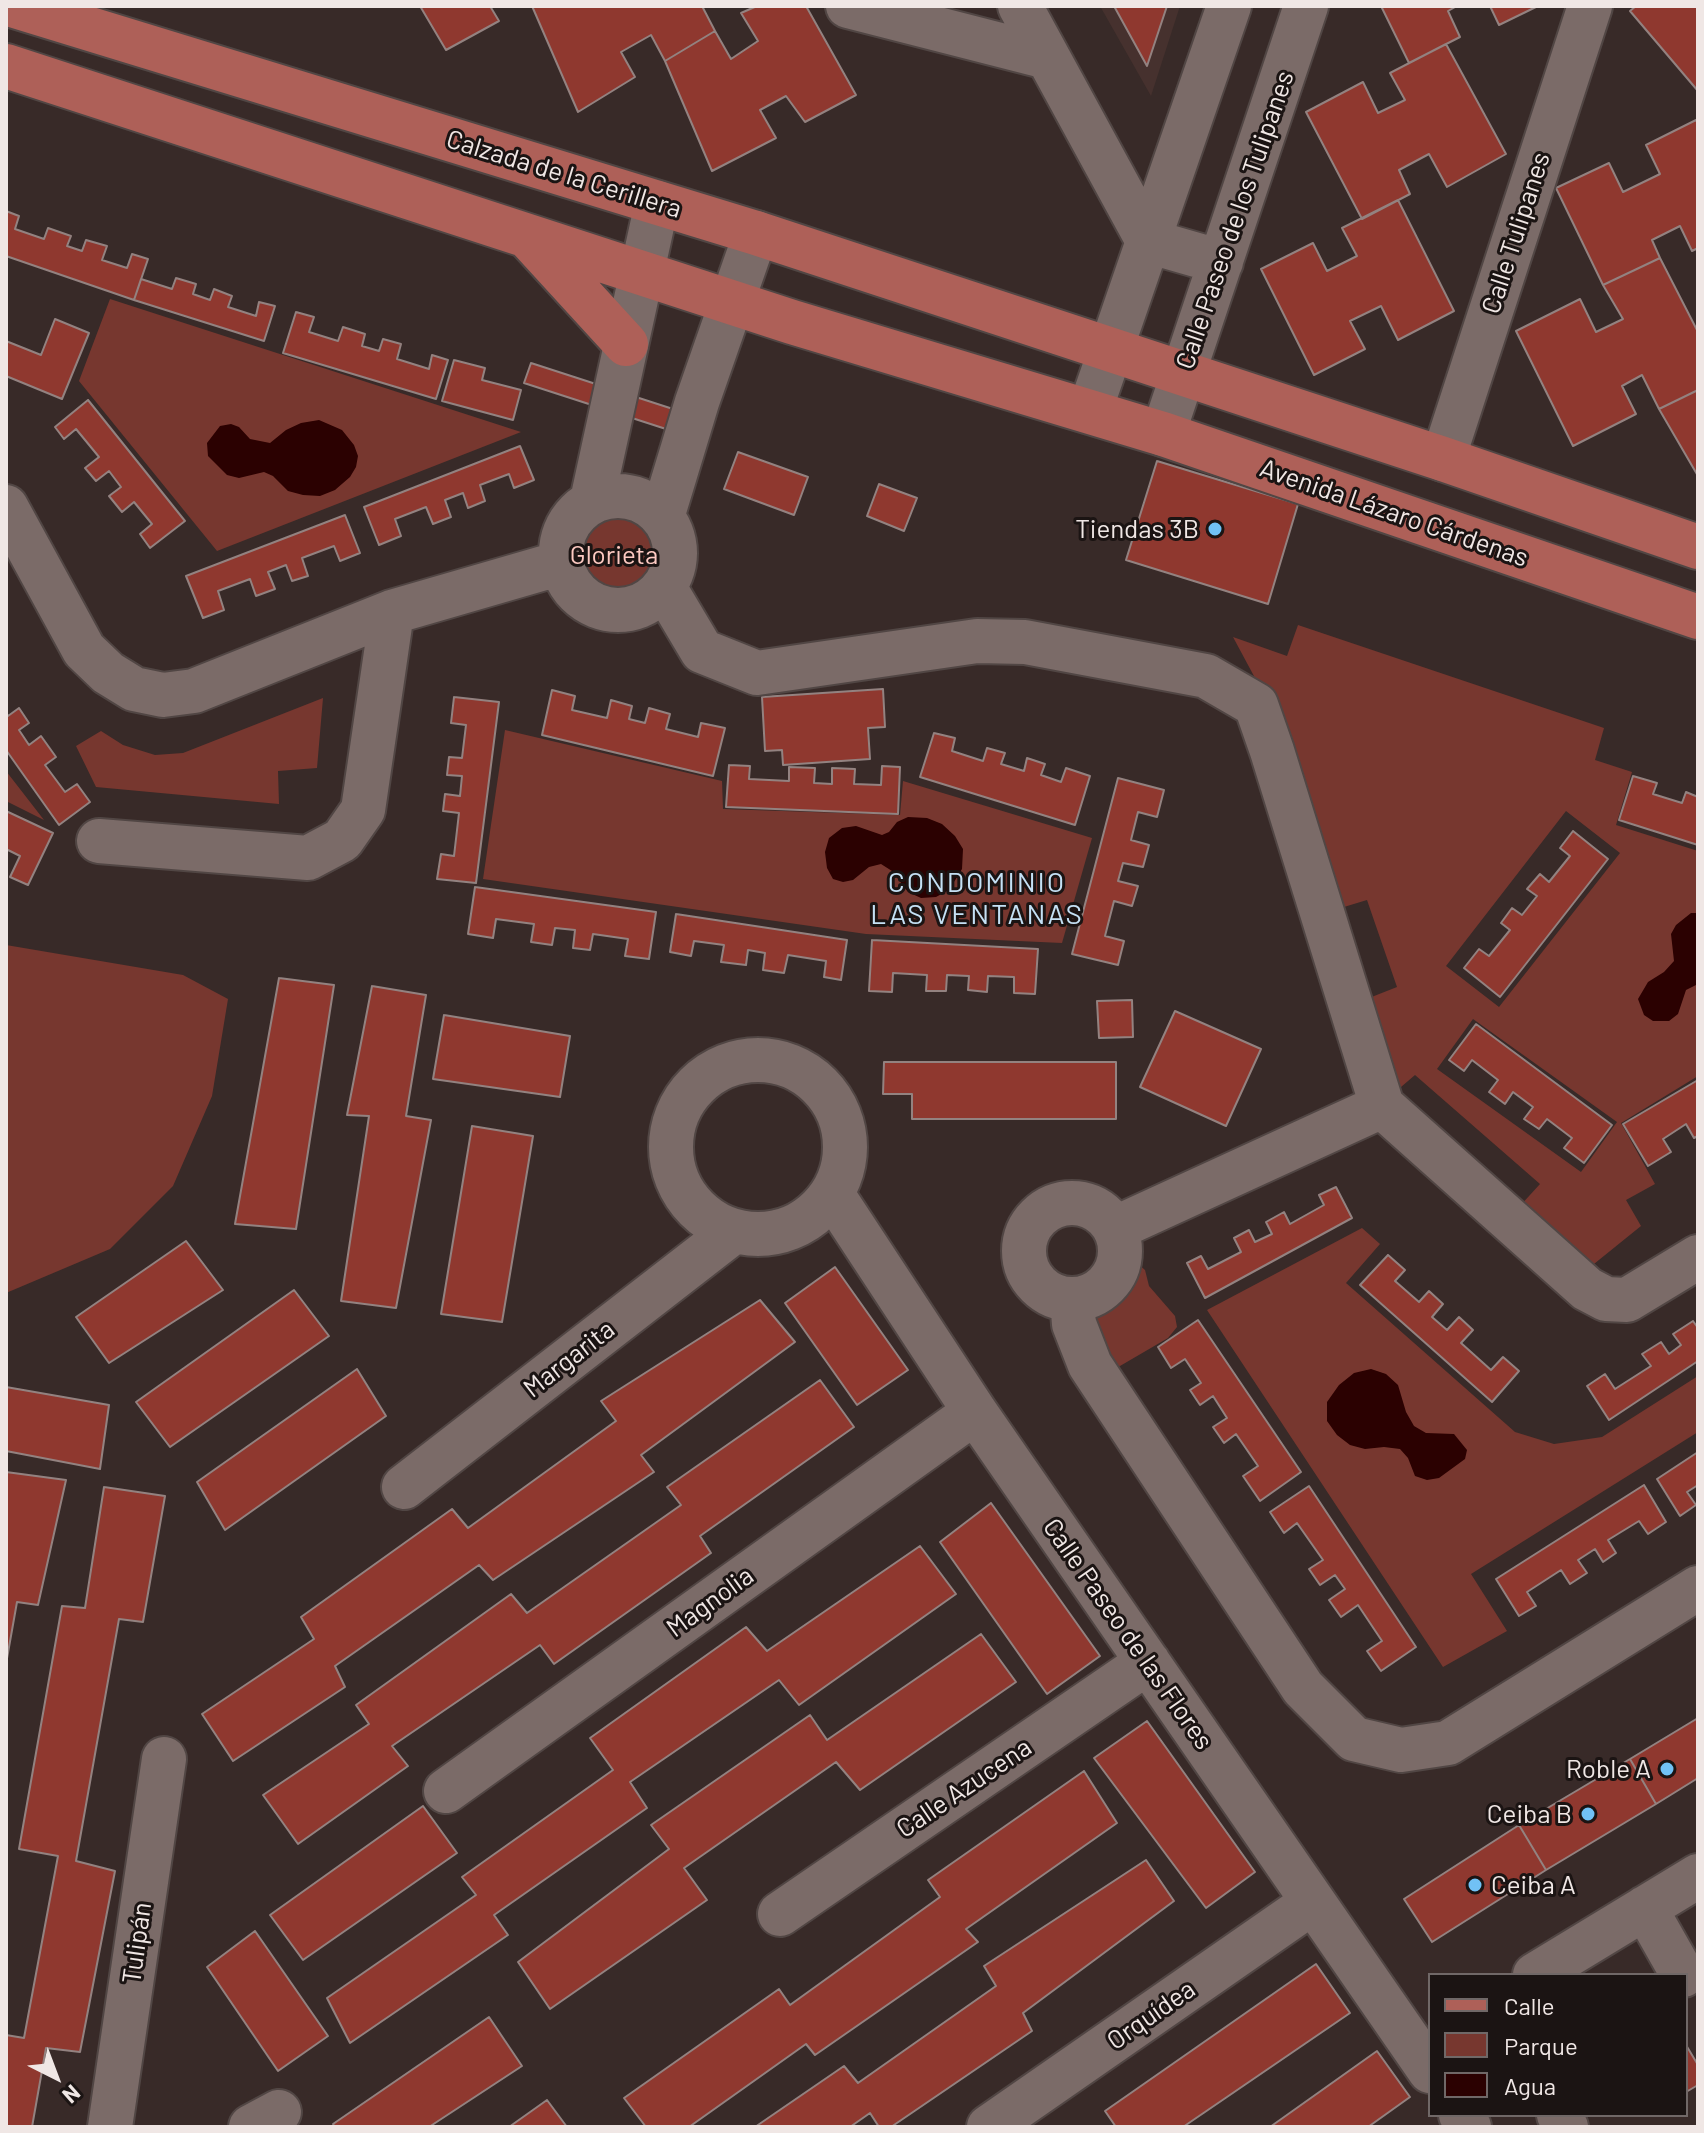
<!DOCTYPE html>
<meta charset="utf-8">
<style>
body{margin:0}
#map{position:relative;width:1704px;height:2133px;overflow:hidden;background:#382a28;font-family:Barlow,sans-serif}
canvas{display:block}
.frame{position:absolute;inset:0;border:8px solid #f0e7e5;pointer-events:none}
.legend{position:absolute;left:1428px;top:1973px;width:260px;height:144px;box-sizing:border-box;background:#1b1413;border:2px solid #706867;margin:0;padding:10px 14px;list-style:none;font-size:24px;color:#f0e7e5}
.legend li{display:flex;align-items:center;gap:16px;height:40px}
.legend b{width:40px;border:2px solid #706867}
.north{position:absolute;left:16px;top:2037px;width:80px;height:80px;-webkit-text-stroke:6px #1b1413;paint-order:stroke;rotate:138deg;font-size:22px;font-weight:700;line-height:32px;text-align:center;color:#f0e7e5}
.north::after{content:'';display:block;margin:auto;width:28px;height:36px;background:#f0e7e5;clip-path:polygon(50% 0,100% 100%,50% 72%,0 100%)}
</style>
<div id="map">
<canvas width="1704" height="2133"></canvas>
<div class="frame"></div>
<ul class="legend">
<li><b style="height:10px;background:#ae6058"></b>Calle</li>
<li><b style="height:22px;background:#77372f"></b>Parque</li>
<li><b style="height:22px;background:#2b0101"></b>Agua</li>
</ul>
<div class="north">N</div>
</div>
<script>
const ctx = document.querySelector('canvas').getContext('2d');
ctx.lineJoin = 'round';
function fill(path, color) { ctx.fillStyle = color; ctx.fill(path, 'evenodd'); }
const shape = rows => new Path2D(rows.map(r => 'M' + r).join(''));
function stroke(path, color, width, dash) { ctx.strokeStyle = color; ctx.lineWidth = width; ctx.lineCap = dash ? 'butt' : 'round'; ctx.setLineDash(dash || []); ctx.stroke(path); }
function label(font, color, halo, rows, align = 'center') {
  ctx.font = font + ' Barlow,sans-serif'; ctx.lineWidth = 6; ctx.setLineDash([]); ctx.textBaseline = 'middle'; ctx.strokeStyle = halo; ctx.fillStyle = color; for (const [text, x, y, turn = 0] of rows) {
    ctx.save(); ctx.translate(x, y); ctx.rotate((+turn || 0) * Math.PI / 180); ctx.textAlign = isNaN(turn) ? turn : align; if (halo) ctx.strokeText(text, 0, 0); ctx.fillText(text, 0, 0); ctx.restore();
  }
}
fill(shape([
 [1100,6,1180,6,1151,96]
]), '#46312e');
fill(shape([
 [110,299,521,432,217,551,79,381],
 '573 555a41 41 0 1 1 82 0a41 41 0 1 1-82 0Z',
 [1298,625,1604,728,1595,760,1632,772,1616,825,1698,851,1698,1076,1621,1123,1655,1184,1626,1200,1641,1226,1589,1268,1519,1207,1540,1184,1415,1075,1394,1093,1364,1000,1397,987,1367,900,1334,910,1255,678,1233,637,1287,656],
 [1566,811,1620,853,1499,1007,1446,966],
 [1473,1019,1617,1122,1581,1172,1437,1069],
 [323,698,317,768,278,771,279,804,96,787,76,746,101,731,123,745,155,755,183,753],
 [505,730,722,781,723,809,900,815,903,781,1092,838,1062,943,866,934,483,879],
 [6,771,44,820,6,801],
 [6,945,183,975,228,999,212,1096,173,1186,110,1249,6,1293],
 [1362,1228,1380,1244,1346,1283,1515,1432,1554,1444,1602,1437,1698,1376,1698,1432,1471,1574,1507,1631,1443,1667,1207,1310],
 [1137,1263,1145,1270,1149,1286,1175,1316,1177,1327,1168,1338,1120,1366,1110,1365,1098,1355,1094,1310,1115,1293]
]), '#77372f');
fill(shape([
 [319,420,342,430,354,445,358,456,356,467,350,477,335,490,320,496,303,495,288,491,273,476,264,472,239,478,227,475,208,456,207,443,220,426,231,424,239,427,250,439,270,443,286,430,301,423],
 [908,817,927,818,942,824,955,836,963,849,962,869,949,890,936,897,921,898,908,892,892,871,881,864,869,867,853,880,843,882,833,879,827,868,825,852,829,838,842,828,856,826,882,835,889,832,897,822],
 [1691,913,1698,913,1698,984,1686,990,1678,1014,1669,1021,1653,1021,1644,1015,1638,999,1648,982,1664,972,1674,961,1671,934,1676,925],
 [1371,1369,1386,1374,1398,1385,1406,1412,1414,1426,1426,1433,1454,1434,1467,1450,1465,1459,1439,1478,1427,1480,1415,1476,1408,1458,1400,1449,1384,1447,1365,1449,1350,1445,1337,1435,1327,1421,1327,1402,1339,1385,1354,1373]
]), '#2b0101');
const building = shape([
 [420,6,490,6,499,21,446,50,420,6],
 [532,6,702,6,715,31,665,61,651,35,621,52,635,77,578,112,532,6],
 [757,6,806,6,856,95,805,122,786,96,760,110,776,138,712,171,665,61,715,31,731,59,758,41,741,13,757,6],
 [1114,6,1167,6,1147,66,1114,6],
 [1381,6,1457,6,1448,11,1460,37,1409,63,1381,6],
 [1490,6,1538,6,1499,25,1490,6],
 [1636,6,1698,6,1698,91,1630,11,1636,6],
 [1446,44,1506,154,1447,187,1429,154,1399,170,1410,194,1362,219,1306,112,1363,82,1378,113,1405,100,1390,73,1446,44],
 [1696,120,1698,124,1698,248,1692,251,1680,226,1652,240,1660,258,1603,285,1556,188,1609,163,1623,192,1660,174,1646,145,1696,120],
 [1398,200,1454,311,1398,340,1381,306,1350,321,1365,349,1314,375,1261,269,1313,243,1327,271,1357,256,1342,228,1398,200],
 [6,211,19,216,15,229,44,239,48,228,71,236,67,246,82,251,86,240,107,246,102,260,127,268,132,254,148,259,134,300,6,256,6,211],
 [1660,258,1698,332,1698,390,1659,409,1642,375,1622,386,1636,414,1573,446,1516,331,1580,299,1596,332,1623,319,1603,285,1660,258],
 [176,278,196,284,193,294,210,300,214,289,232,296,228,307,256,316,259,302,275,306,264,341,134,300,141,279,172,289,176,278],
 [296,312,314,317,309,332,338,341,343,327,365,334,362,346,379,351,383,339,401,344,397,359,429,369,432,355,448,360,436,399,283,353,296,312],
 [55,319,89,333,62,399,6,376,6,341,41,355,55,319],
 [454,360,485,368,482,380,521,390,513,420,442,401,454,360],
 [531,363,710,421,703,441,524,383,531,363],
 [1698,390,1698,476,1659,409,1698,390],
 [88,400,185,521,150,548,140,534,152,524,134,502,122,512,109,496,121,487,109,471,96,481,85,468,99,457,76,429,64,439,55,427,88,400],
 [520,446,534,480,514,488,509,474,480,485,485,501,468,508,463,493,445,500,451,517,433,524,426,507,395,519,401,536,379,545,364,507,520,446],
 [738,452,808,477,794,515,724,489,738,452],
 [1157,461,1298,504,1268,604,1126,560,1157,461],
 [879,484,917,498,904,531,867,516,879,484],
 [345,515,360,553,340,561,334,546,302,558,308,576,292,581,286,565,268,572,275,589,256,596,250,579,218,591,224,610,203,618,186,576,345,515],
 [883,689,885,727,868,728,870,759,783,765,782,750,765,751,762,697,883,689],
 [552,690,575,696,572,710,607,718,611,700,632,706,629,719,645,723,649,708,670,714,666,729,698,737,701,723,725,728,713,776,542,735,552,690],
 [454,697,499,702,476,883,437,879,441,854,454,856,459,813,443,811,445,794,460,796,462,776,447,775,449,757,462,758,466,725,451,723,454,697],
 [19,708,29,723,19,730,29,745,41,736,56,757,45,765,65,792,77,784,90,802,59,825,6,750,6,713,8,716,19,708],
 [934,733,955,738,952,751,983,761,987,748,1005,753,1001,764,1024,771,1027,758,1045,764,1041,775,1061,782,1066,768,1090,776,1075,825,920,777,934,733],
 [729,765,750,766,749,779,789,781,789,767,815,768,814,783,832,784,832,768,855,769,854,784,881,785,882,766,900,767,898,814,726,807,729,765],
 [1633,776,1657,783,1653,794,1682,803,1686,792,1698,797,1698,845,1619,820,1633,776],
 [1118,778,1164,790,1157,817,1138,812,1131,840,1149,845,1143,867,1123,863,1118,881,1138,886,1132,906,1114,901,1105,936,1124,941,1118,965,1072,954,1118,778],
 [6,811,53,833,28,885,10,877,20,856,6,849,6,811],
 [1573,831,1608,859,1500,997,1464,968,1479,949,1489,956,1510,930,1501,923,1512,908,1522,915,1537,896,1527,889,1540,874,1549,882,1570,856,1560,848,1573,831],
 [475,887,656,912,649,959,625,956,628,939,593,934,590,950,573,948,575,930,555,928,552,945,531,942,534,924,496,919,493,938,468,934,475,887],
 [676,914,847,940,841,980,824,977,826,961,788,955,784,973,763,970,765,953,748,950,746,965,721,962,724,945,694,941,691,956,670,952,676,914],
 [872,940,1038,949,1035,994,1014,993,1014,977,988,976,987,992,968,990,969,976,947,975,946,991,926,991,927,975,893,973,892,992,869,991,872,940],
 [279,978,334,985,296,1229,235,1224,279,978],
 [372,986,426,995,406,1116,431,1120,396,1308,341,1301,369,1116,347,1115,372,986],
 [1132,1000,1133,1037,1099,1038,1097,1001,1132,1000],
 [1175,1011,1261,1049,1226,1126,1140,1087,1175,1011],
 [444,1015,570,1036,560,1097,433,1079,444,1015],
 [1476,1024,1612,1125,1584,1163,1564,1148,1572,1138,1547,1119,1539,1129,1524,1119,1533,1107,1513,1092,1505,1104,1489,1092,1498,1080,1472,1060,1464,1071,1449,1060,1476,1024],
 [884,1062,1116,1062,1116,1119,912,1119,912,1094,883,1094,884,1062],
 [1698,1080,1698,1136,1694,1138,1686,1124,1663,1139,1671,1152,1648,1166,1623,1124,1698,1080],
 [472,1126,533,1136,502,1322,441,1314,472,1126],
 [1336,1187,1352,1218,1205,1298,1187,1263,1201,1256,1208,1269,1241,1252,1234,1238,1249,1230,1255,1242,1272,1234,1266,1222,1284,1212,1290,1224,1324,1205,1319,1195,1336,1187],
 [186,1241,223,1290,109,1363,76,1317,186,1241],
 [1388,1255,1405,1270,1395,1281,1419,1302,1429,1291,1443,1304,1432,1317,1447,1330,1459,1317,1473,1330,1461,1343,1491,1370,1503,1357,1519,1371,1492,1402,1360,1285,1388,1255],
 [835,1267,908,1370,857,1405,785,1303,835,1267],
 [294,1290,329,1336,170,1447,136,1402,294,1290],
 [760,1300,795,1342,641,1455,654,1472,493,1580,479,1565,335,1666,345,1687,233,1761,202,1714,314,1639,301,1617,452,1509,468,1528,616,1421,601,1401,760,1300],
 [1198,1320,1301,1472,1260,1501,1243,1476,1258,1466,1236,1434,1224,1443,1213,1427,1227,1418,1213,1396,1200,1405,1190,1390,1201,1383,1185,1359,1171,1368,1158,1347,1198,1320],
 [1693,1321,1698,1328,1698,1361,1609,1420,1587,1386,1605,1374,1615,1389,1651,1366,1642,1354,1661,1342,1669,1354,1681,1345,1673,1334,1693,1321],
 [357,1369,386,1416,225,1530,197,1482,357,1369],
 [820,1380,854,1427,700,1536,711,1553,554,1664,540,1645,392,1746,408,1766,298,1844,263,1795,369,1724,356,1705,511,1594,527,1613,681,1505,667,1487,820,1380],
 [6,1387,109,1405,100,1469,6,1451,6,1387],
 [1698,1452,1698,1485,1687,1492,1696,1505,1680,1516,1657,1479,1698,1452],
 [6,1472,66,1480,38,1605,17,1602,6,1664,6,1472],
 [1644,1485,1666,1522,1648,1534,1639,1521,1608,1540,1616,1553,1603,1562,1595,1549,1578,1560,1587,1573,1570,1584,1561,1570,1527,1592,1536,1606,1519,1616,1496,1579,1644,1485],
 [1309,1486,1416,1647,1381,1671,1367,1651,1382,1641,1358,1605,1341,1617,1329,1600,1345,1589,1335,1575,1320,1585,1309,1569,1323,1560,1297,1523,1284,1533,1270,1512,1309,1486],
 [104,1487,165,1496,143,1622,119,1619,76,1861,115,1871,80,2052,46,2048,32,2127,6,2127,6,2035,24,2038,58,1856,19,1849,62,1606,85,1608,104,1487],
 [991,1503,1100,1656,1047,1694,940,1542,991,1503],
 [920,1546,956,1594,799,1705,779,1680,630,1782,647,1808,494,1915,508,1935,350,2043,327,1998,476,1895,462,1877,613,1770,590,1738,746,1627,767,1651,920,1546],
 [981,1634,1016,1682,860,1790,836,1762,684,1868,707,1900,550,2009,518,1962,669,1849,651,1825,810,1715,827,1740,981,1634],
 [1698,1718,1698,1778,1656,1804,1630,1759,1698,1718],
 [1147,1721,1255,1872,1206,1908,1094,1758,1147,1721],
 [1630,1759,1656,1804,1546,1870,1519,1825,1630,1759],
 [1084,1771,1117,1823,966,1929,978,1942,815,2055,806,2044,689,2127,646,2127,624,2098,779,1989,790,2005,940,1897,928,1880,1084,1771],
 [423,1806,457,1853,303,1960,270,1915,423,1806],
 [1519,1825,1546,1870,1432,1942,1404,1899,1519,1825],
 [1146,1860,1174,1901,1023,2013,1032,2031,891,2127,879,2127,870,2113,850,2127,755,2127,844,2066,858,2083,996,1986,984,1966,1146,1860],
 [255,1931,328,2036,278,2071,207,1967,255,1931],
 [1316,1964,1350,2013,1183,2127,1116,2127,1105,2111,1316,1964],
 [489,2017,522,2066,429,2127,335,2127,333,2124,489,2017],
 [1686,2045,1698,2065,1698,2085,1686,2092,1686,2045],
 [1377,2051,1410,2097,1368,2127,1270,2127,1377,2051],
 [547,2100,567,2127,509,2127,547,2100]
]);
fill(building, '#8f382f');
stroke(building, '#938280', 2);
const minor = shape([
 [848,6,1047,57],
 [1020,6,1148,241,1221,262],
 [1090,410,1229,6],
 [1163,434,1306,6],
 [1443,459,1590,6],
 '561 553a57 57 0 1 1 114 0a57 57 0 1 1-114 0Z',
 [592,501,657,203],
 [6,507,84,650,108,673,134,689,163,695,194,691,392,612,561,563],
 [663,514,697,402,756,233],
 [664,587,702,651,757,673,977,641,1025,642,1206,676,1256,705,1272,751,1382,1106,1587,1289,1606,1299,1627,1300,1698,1257],
 [99,841,308,858,342,840,363,810,392,612],
 '671 1147a87 87 0 1 1 174 0a87 87 0 1 1-174 0Z',
 [832,1194,975,1412,1430,2071],
 '1024 1251a48 48 0 1 1 96 0a48 48 0 1 1-96 0Z',
 [1116,1228,1382,1106],
 [1072,1300,1074,1324,1090,1365,1303,1688,1354,1739,1401,1750,1448,1743,1698,1588],
 [404,1487,734,1231],
 [446,1791,975,1412],
 [1645,1908,1683,1975],
 [780,1914,1148,1662],
 [1535,1975,1698,1876],
 [1461,2115,1469,2127],
 [1559,2115,1566,2127],
 [110,2127,164,1759],
 [251,2127,279,2112],
 [989,2127,1313,1902]
]);
const major = shape([
 [15,6,756,233,1443,459,1698,547],
 [6,66,792,322,1163,434,1698,617],
 [529,238,626,344]
]);
stroke(minor, '#514644', 48);
stroke(major, '#514644', 48);
stroke(minor, '#7b6b68', 44);
stroke(major, '#ae6058', 44);
for (const [x, y, r, color] of [
 [1215,529,8,"#71c1f5"],
 [1667,1769,8,"#71c1f5"],
 [1588,1814,8,"#71c1f5"],
 [1475,1885,8,"#71c1f5"]
]) { const dot = new Path2D(); dot.arc(x, y, r, 0, 2 * Math.PI); ctx.fillStyle = color; ctx.fill(dot); stroke(dot, '#1b1413', 3); }
label('26px', '#f0e7e5', '#1b1413', [
 ["Calzada de la Cerillera",564,174,17],
 ["Calle Paseo de los Tulipanes",1235,220,-71],
 ["Calle Tulipanes",1516,233,-72],
 ["Avenida Lázaro Cárdenas",1394,513,19],
 ["Margarita",569,1359,-38],
 ["Magnolia",710,1602,-36],
 ["Calle Paseo de las Flores",1128,1634,55],
 ["Calle Azucena",964,1788,-34],
 ["Tulipán",137,1943,-82],
 ["Orquídea",1151,2015,-35]
]);
label('26px', '#f0e7e5', '#1b1413', [
 ["Tiendas 3B",1199,529],
 ["Roble A",1651,1769],
 ["Ceiba B",1572,1814],
 ["Ceiba A",1491,1885,"left"]
], 'right');
label('26px', '#fdcac2', '#1b1413', [
 ["Glorieta",614,555]
]);
ctx.letterSpacing = '2px';
label('28px', '#c5e1f5', '#1b1413', [
 ["CONDOMINIO",977,883],
 ["LAS VENTANAS",977,915]
]);
ctx.letterSpacing = '0px';
</script>
